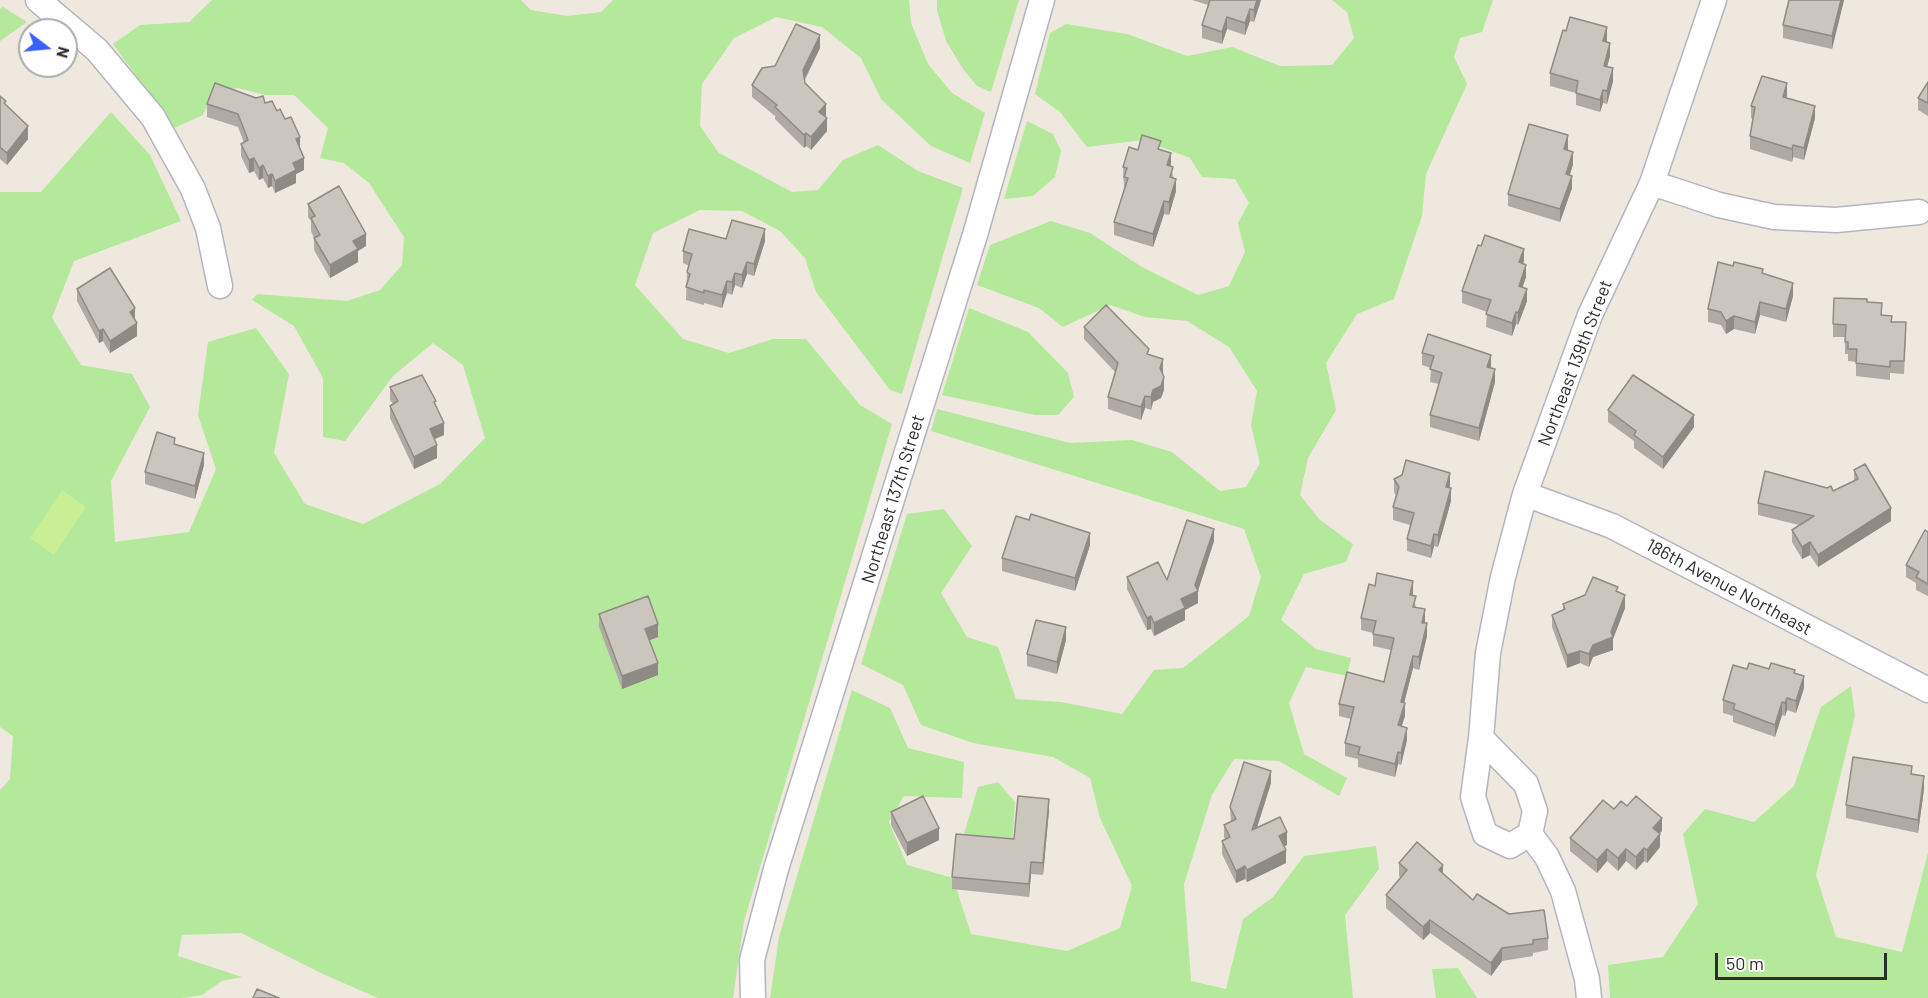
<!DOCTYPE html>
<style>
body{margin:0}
#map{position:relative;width:1928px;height:998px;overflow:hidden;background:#efe8df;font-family:Barlow,sans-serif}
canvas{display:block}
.north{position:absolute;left:18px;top:18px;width:60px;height:60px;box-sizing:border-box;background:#fff;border:2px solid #ababab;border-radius:50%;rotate:106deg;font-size:16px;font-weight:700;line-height:24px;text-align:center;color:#2d2d2d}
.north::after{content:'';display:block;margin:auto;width:21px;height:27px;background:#3c5fff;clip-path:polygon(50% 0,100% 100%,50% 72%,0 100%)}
.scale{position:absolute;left:1715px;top:953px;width:172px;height:27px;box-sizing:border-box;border:3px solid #2d2d2d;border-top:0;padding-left:8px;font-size:18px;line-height:21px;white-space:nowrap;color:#2d2d2d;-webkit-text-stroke:4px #fff;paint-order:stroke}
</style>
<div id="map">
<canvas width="1928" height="998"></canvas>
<div class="north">N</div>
<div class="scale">50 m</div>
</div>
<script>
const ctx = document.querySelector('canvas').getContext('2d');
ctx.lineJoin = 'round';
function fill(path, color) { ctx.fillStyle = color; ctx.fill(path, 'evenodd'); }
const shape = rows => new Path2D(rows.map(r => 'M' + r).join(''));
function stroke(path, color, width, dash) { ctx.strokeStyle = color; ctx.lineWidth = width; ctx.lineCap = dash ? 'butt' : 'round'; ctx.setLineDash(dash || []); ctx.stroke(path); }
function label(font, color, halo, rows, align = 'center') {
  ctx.font = font + ' Barlow,sans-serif'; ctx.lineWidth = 6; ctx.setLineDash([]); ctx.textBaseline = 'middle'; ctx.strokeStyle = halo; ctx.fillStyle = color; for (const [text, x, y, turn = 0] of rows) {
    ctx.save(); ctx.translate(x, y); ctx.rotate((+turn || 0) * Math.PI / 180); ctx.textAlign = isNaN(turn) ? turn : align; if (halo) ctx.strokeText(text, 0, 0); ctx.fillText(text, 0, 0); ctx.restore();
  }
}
fill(shape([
 [212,0,521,0,531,10,567,16,601,12,613,0,909,0,911,23,928,64,952,93,985,113,970,163,931,146,881,99,861,58,822,27,776,17,734,38,702,84,700,126,719,153,792,192,818,190,843,160,878,145,918,171,963,188,902,394,890,390,816,292,805,258,780,231,742,211,700,210,653,233,635,285,683,339,729,353,773,339,806,339,860,405,892,424,744,921,733,998,378,998,325,975,241,933,182,935,178,956,242,977,222,981,202,995,182,998,0,998,0,790,10,779,13,736,0,727,0,192,41,192,111,112,150,155,181,221,74,261,52,318,81,365,132,374,150,407,111,481,115,542,189,532,216,469,198,415,208,342,256,328,289,374,274,453,305,504,363,524,440,484,485,438,463,365,433,343,393,376,345,441,323,437,323,378,294,326,252,300,257,294,347,301,380,290,402,265,404,237,369,183,344,163,320,158,328,128,294,95,265,95,238,88,213,92,203,115,174,128,113,44,140,25,189,22],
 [937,0,1019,0,991,92,977,86,963,69,946,41,937,10],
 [1332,0,1493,0,1482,32,1460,38,1454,57,1467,84,1426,174,1422,216,1394,299,1357,314,1326,363,1336,410,1308,458,1300,495,1319,519,1353,544,1346,562,1304,574,1281,620,1316,649,1351,658,1347,676,1306,667,1289,703,1304,754,1347,778,1339,796,1279,761,1234,759,1212,795,1184,884,1191,981,1226,989,1243,919,1273,897,1304,856,1376,846,1379,869,1345,915,1353,998,770,998,779,937,852,690,890,708,908,748,964,762,962,798,904,796,889,822,907,865,953,878,971,934,1067,951,1120,928,1132,886,1100,818,1090,778,1053,757,973,743,921,725,903,685,861,664,907,514,944,509,972,546,941,593,967,637,998,647,1016,699,1061,702,1122,714,1154,670,1183,668,1249,616,1261,577,1244,529,931,431,937,409,1070,443,1132,440,1172,452,1220,491,1246,487,1260,463,1251,425,1257,391,1229,347,1187,321,1145,317,1110,305,1063,327,1039,308,977,285,990,245,1051,221,1090,233,1142,267,1198,295,1229,286,1245,252,1238,223,1249,203,1235,179,1202,177,1190,158,1143,140,1087,147,1060,112,1035,94,1050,33,1066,24,1127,34,1187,56,1232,47,1280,66,1332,65,1354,38,1347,12],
 [3,7,27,22,0,41,0,9],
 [1027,121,1053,134,1061,151,1055,177,1033,196,1004,199],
 [969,308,1028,332,1068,373,1074,397,1058,415,1035,415,942,395],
 [1851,686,1855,716,1816,875,1836,937,1902,952,1928,853,1928,998,1610,998,1608,965,1663,957,1698,904,1683,834,1705,809,1754,822,1794,786,1821,707],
 [998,782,1015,802,1012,848,973,845,964,834,978,787],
 [1458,968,1477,998,1436,998,1432,969]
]), '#b4e89a');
fill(shape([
 [62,490,86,507,54,555,30,538]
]), '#c8ef95');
const minor = shape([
 [38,0,97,50,153,117,193,189,208,228,220,286],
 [1652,183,1719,205,1774,217,1836,220,1919,212],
 [1525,494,1612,526,1928,690],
 [1481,738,1526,784,1535,811,1530,834,1510,846,1485,834,1473,797,1481,738,1488,653,1503,577,1525,494,1590,315,1652,183,1714,0],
 [1530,834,1547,857,1563,891,1587,979,1589,998],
 [753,998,752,960,776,869,975,235,1042,0]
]);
stroke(minor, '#b3b5c1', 27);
stroke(minor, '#fff', 24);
fill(shape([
 [1192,0,1261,0,1254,22,1250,21,1245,35,1227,29,1222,44,1202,38,1202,25,1208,5],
 [1789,0,1844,0,1832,49,1783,38,1783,25],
 [1607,40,1607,42,1610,56,1607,67,1613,81,1607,104,1603,103,1600,112,1576,105,1576,93,1550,86,1550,73],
 [820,48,805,80,805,83,826,117,827,131,811,150,806,146,804,148,775,119,775,116,752,97,752,85],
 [1928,82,1928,116,1918,110,1918,98],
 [1787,95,1786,98,1815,118,1804,160,1793,157,1792,162,1750,149,1750,136,1753,119,1751,118,1751,106],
 [0,96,28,139,7,165,0,159],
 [265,103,277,111,300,150,304,170,296,174,296,183,275,193,272,186,268,188,263,178,259,180,254,171,249,173,241,156,241,144,244,143,238,127,207,117,207,104],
 [1568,148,1567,150,1573,164,1570,175,1572,188,1560,222,1508,206,1508,194],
 [1138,150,1161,150,1171,166,1176,191,1169,215,1164,214,1153,247,1114,235,1114,222,1124,189,1123,167],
 [308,204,366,246,358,251,358,262,330,278,314,250,314,238,311,231,311,221,308,217],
 [726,239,765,241,754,276,747,274,742,288,735,285,732,295,727,293,722,308,704,303,704,305,686,300,687,272,689,266,683,263,683,251],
 [1524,261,1523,264,1526,277,1522,287,1527,301,1518,325,1516,324,1512,336,1486,327,1487,312,1462,303,1462,291],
 [1763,273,1793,296,1786,322,1760,315,1755,334,1734,329,1726,334,1721,325,1708,322,1708,309],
 [77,289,135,320,137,336,110,353,103,341,99,343,77,301],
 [1867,302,1906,335,1904,374,1890,373,1890,380,1856,376,1856,362,1848,361,1848,354,1845,354,1845,337,1833,337,1833,324],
 [1084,327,1149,355,1163,371,1164,390,1161,398,1153,402,1151,410,1145,408,1141,420,1108,409,1108,397,1115,372,1084,339],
 [1422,353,1491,368,1495,382,1479,441,1430,427,1430,415,1439,384,1430,382,1431,368,1422,365],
 [390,387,436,407,444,435,435,439,437,458,414,469,390,418,390,406,393,404,390,400],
 [1608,410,1694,427,1663,469,1634,448,1634,441,1608,422],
 [175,444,204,465,195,499,145,484,145,472],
 [1854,470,1891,521,1818,567,1810,555,1802,559,1792,542,1792,530,1799,525,1758,515,1758,503,1833,491,1854,481],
 [1394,479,1450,485,1450,488,1451,501,1438,547,1434,546,1431,558,1407,551,1407,539,1410,525,1393,520,1393,507,1396,496,1394,492],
 [1928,532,1928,596,1916,590,1916,583,1906,577,1906,565],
 [1214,541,1198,590,1198,603,1185,610,1185,620,1154,636,1151,629,1147,630,1127,589,1127,577,1167,580],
 [1090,545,1075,591,1002,571,1002,558],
 [1375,586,1413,593,1412,595,1416,607,1425,623,1427,636,1419,670,1413,668,1404,703,1405,716,1401,726,1407,740,1401,765,1398,764,1395,777,1358,767,1358,759,1345,756,1345,743,1351,719,1339,716,1339,704,1384,682,1391,650,1373,646,1373,633,1361,630,1361,618],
 [1618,592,1625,608,1613,639,1613,650,1593,657,1589,667,1580,663,1567,668,1552,627,1552,615,1563,610,1563,604],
 [599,614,658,637,649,640,658,675,622,689,599,627],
 [1066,640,1057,674,1027,666,1027,654],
 [1747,669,1769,669,1795,673,1804,688,1796,713,1787,710,1785,716,1782,715,1775,737,1733,722,1733,716,1723,713,1723,700],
 [1912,774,1924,789,1918,833,1846,818,1846,805],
 [1271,783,1257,828,1287,845,1284,846,1286,863,1247,882,1245,879,1236,883,1222,854,1222,841,1225,839,1224,837,1224,825,1231,822,1230,807],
 [1614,809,1662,831,1659,833,1660,847,1647,863,1644,861,1636,870,1626,861,1618,871,1607,861,1597,873,1570,851,1570,838],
 [1049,811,1043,875,1031,874,1029,897,952,889,952,877,1014,839],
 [891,812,939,840,907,856,891,825],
 [1399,863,1443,874,1473,900,1548,938,1548,950,1533,953,1533,956,1502,961,1491,976,1430,933,1423,940,1386,908,1386,895,1401,878,1399,876]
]), '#afaaa3');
fill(shape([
 [1257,0,1261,0,1254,22,1254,10],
 [1841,0,1844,0,1832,49,1832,36],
 [1250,9,1250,21,1245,35,1245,23],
 [1227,17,1227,29,1222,44,1222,32],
 [1607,27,1607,40,1603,54,1603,41],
 [820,35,820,48,803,82,803,70],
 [1610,43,1610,56,1604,78,1604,66],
 [1613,68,1613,81,1607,104,1607,91],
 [1787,83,1787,95,1783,109,1783,97],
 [1603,90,1603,103,1600,112,1600,100],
 [826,104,826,117,819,112],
 [1815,106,1815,118,1804,160,1804,148],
 [827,118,827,131,811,150,811,137],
 [28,126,28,139,7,165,7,153],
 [806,133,806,146,804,148,804,135],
 [1568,135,1568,148,1564,162,1564,149],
 [300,137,300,150,296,139],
 [1793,145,1793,157,1792,162,1792,149],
 [1573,152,1573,164,1566,187,1566,174],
 [1171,153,1171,165,1167,178,1167,165],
 [254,158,254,171,249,173,249,160],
 [304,158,304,170,296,174,296,183,275,193,275,181,293,163],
 [263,165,263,178,259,180,259,168],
 [272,174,272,186,268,188,268,176],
 [1572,176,1572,188,1560,222,1560,209],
 [1176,179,1176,191,1169,215,1169,202],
 [1164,201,1164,214,1153,247,1153,234],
 [765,229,765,241,754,276,754,264],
 [366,234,366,246,358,251,358,262,330,278,330,265,353,241],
 [1524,249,1524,261,1519,275,1519,262],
 [747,262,747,274,742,288,742,275],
 [1526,265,1526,277,1519,298,1519,286],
 [735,273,735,285,732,295,732,282],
 [727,281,727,293,722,308,722,295],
 [1793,283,1793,296,1786,322,1786,309],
 [1527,289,1527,301,1518,325,1518,313],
 [1760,302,1760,315,1755,334,1755,322],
 [135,308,135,320,130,312],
 [1516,312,1516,324,1512,336,1512,323],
 [1734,316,1734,329,1726,334,1726,321],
 [137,323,137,336,110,353,110,341],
 [103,329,103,341,99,343,99,331],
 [1491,355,1491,367,1487,380,1487,367],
 [1163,359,1163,371,1160,380,1160,368],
 [1495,369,1495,382,1479,441,1479,428],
 [1164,377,1164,390,1161,398,1153,402,1151,410,1151,397,1153,390],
 [1145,396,1145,408,1141,420,1141,407],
 [1694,415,1694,427,1663,469,1663,457],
 [444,423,444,435,430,441,430,429],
 [437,445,437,458,414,469,414,457],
 [204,453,204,465,195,499,195,486],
 [1450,473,1450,485,1446,499,1446,487],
 [1451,488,1451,501,1438,547,1438,535],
 [1891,508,1891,521,1818,567,1818,555],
 [1214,529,1214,541,1198,591,1198,603,1185,610,1185,620,1154,636,1154,623,1181,599,1195,585],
 [1090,533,1090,545,1075,591,1075,578],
 [1434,534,1434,546,1431,558,1431,546],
 [1810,542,1810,555,1802,559,1802,547],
 [1413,581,1413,593,1410,607,1410,595],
 [1625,595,1625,608,1613,639,1613,650,1593,657,1589,667,1589,654,1593,645,1611,632],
 [1425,609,1425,622,1422,635,1422,623],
 [1151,616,1151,629,1147,630,1147,618],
 [1427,623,1427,636,1419,670,1419,657],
 [658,624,658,637,645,642,645,629],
 [1066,627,1066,640,1057,674,1057,662],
 [1580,651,1580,663,1567,668,1567,655],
 [1413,656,1413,668,1401,715,1401,702],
 [658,663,658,675,622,689,622,676],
 [1804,676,1804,688,1796,713,1796,701],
 [1787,698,1787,710,1785,716,1785,703],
 [1782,702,1782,715,1775,737,1775,725],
 [1405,703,1405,716,1398,738,1398,725],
 [1407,728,1407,740,1401,765,1401,753],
 [1398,752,1398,764,1395,777,1395,764],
 [1271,771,1271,783,1252,843,1252,830],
 [1924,776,1924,789,1918,833,1918,820],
 [1049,799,1049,811,1043,875,1043,863],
 [1662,818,1662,831,1653,841,1653,828],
 [939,828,939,840,907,856,907,843],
 [1287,832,1287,845,1279,849,1279,836],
 [1660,834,1660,847,1647,863,1647,850],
 [1644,848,1644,861,1636,870,1636,857],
 [1607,849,1607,861,1597,873,1597,860],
 [1626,849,1626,861,1618,871,1618,858],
 [1286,850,1286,863,1247,882,1247,870],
 [1031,862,1031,874,1029,897,1029,884],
 [1443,865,1443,877,1439,870],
 [1245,866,1245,879,1236,883,1236,871],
 [1430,920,1430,933,1423,940,1423,927],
 [1502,948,1502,961,1491,976,1491,963]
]), '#8e8b84');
const building = shape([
 [1210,0,1257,0,1254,10,1250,9,1245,23,1227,17,1222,32,1202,25,1210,0],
 [1789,0,1841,0,1832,36,1783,25,1789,0],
 [1570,17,1607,27,1603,41,1610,43,1604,66,1613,68,1607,91,1603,90,1600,100,1576,93,1578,81,1550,73,1563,30,1566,31,1570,17],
 [796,24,820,35,803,70,805,83,826,104,819,112,827,118,811,137,806,133,804,135,775,107,777,105,752,85,762,68,775,66,796,24],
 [1762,76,1787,83,1783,97,1815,106,1804,148,1793,145,1792,149,1750,136,1755,107,1751,106,1762,76],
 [1928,82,1928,103,1918,98,1928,82],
 [215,83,256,98,263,96,265,103,272,101,277,111,280,109,285,119,291,117,300,137,296,139,304,158,293,163,296,170,275,181,272,174,268,176,263,165,259,168,254,158,249,160,241,144,248,140,238,114,207,104,215,83],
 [0,96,6,101,4,103,28,126,7,153,0,147,0,96],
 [1529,124,1568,135,1564,149,1573,152,1566,174,1572,176,1560,209,1508,194,1529,124],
 [1142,135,1161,141,1158,149,1171,153,1167,165,1173,167,1170,177,1176,179,1169,202,1164,201,1153,234,1114,222,1128,178,1124,177,1127,168,1123,167,1129,147,1138,150,1142,135],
 [339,186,366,234,353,241,358,249,330,265,314,238,320,235,311,218,315,216,308,204,339,186],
 [732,220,765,229,754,264,747,262,742,275,735,273,732,282,727,281,722,295,704,290,704,293,686,287,690,274,687,272,692,254,683,251,689,229,726,239,732,220],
 [1485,235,1524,249,1519,262,1526,265,1519,286,1527,289,1518,313,1516,312,1512,323,1486,314,1491,300,1462,291,1478,245,1481,246,1485,235],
 [1718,262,1733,266,1734,262,1763,269,1762,273,1793,283,1786,309,1760,302,1755,322,1734,316,1726,321,1721,312,1708,309,1718,262],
 [110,268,135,308,130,312,137,323,110,341,103,329,99,331,77,289,110,268],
 [1834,298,1867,299,1867,302,1882,303,1881,315,1892,316,1891,322,1906,322,1904,361,1890,361,1890,367,1856,363,1857,349,1848,349,1848,342,1845,342,1846,325,1833,324,1834,298],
 [1106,305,1149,349,1147,354,1163,359,1160,368,1164,377,1161,386,1153,390,1151,397,1145,396,1141,407,1108,397,1118,363,1084,327,1106,305],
 [1428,334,1491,355,1487,367,1495,369,1479,428,1430,415,1442,373,1430,369,1434,356,1422,353,1428,334],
 [422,375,436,401,434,402,444,423,430,429,437,445,414,457,390,406,398,401,390,387,422,375],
 [1633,375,1694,415,1663,457,1634,435,1636,431,1608,410,1633,375],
 [157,432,175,438,174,444,204,453,195,486,145,472,157,432],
 [1406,460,1450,473,1446,487,1451,488,1438,535,1434,534,1431,546,1407,539,1414,513,1393,507,1399,487,1394,479,1402,475,1406,460],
 [1865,464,1891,508,1818,555,1810,542,1802,547,1792,530,1814,516,1758,503,1765,471,1827,488,1831,486,1833,491,1858,479,1854,470,1865,464],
 [1031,514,1090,533,1075,578,1002,558,1016,516,1029,520,1031,514],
 [1187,520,1214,529,1195,585,1198,591,1181,599,1185,608,1154,623,1151,616,1147,618,1127,577,1158,562,1167,580,1187,520],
 [1925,530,1928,532,1928,584,1916,577,1919,572,1906,565,1925,530],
 [1377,573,1413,581,1410,595,1416,596,1413,607,1425,609,1422,623,1427,623,1419,657,1413,656,1401,702,1405,703,1398,725,1407,728,1401,753,1398,752,1395,764,1358,754,1360,747,1345,743,1354,707,1339,704,1347,672,1384,682,1394,638,1373,634,1376,621,1361,618,1369,584,1375,586,1377,573],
 [1593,577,1618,587,1616,591,1625,595,1611,632,1613,637,1593,645,1589,654,1580,651,1567,655,1552,615,1565,609,1563,604,1585,595,1593,577],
 [648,596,658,624,645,629,658,663,622,676,599,614,648,596],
 [1036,620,1066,627,1057,662,1027,654,1036,620],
 [1749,663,1769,669,1771,663,1795,670,1794,673,1804,676,1796,701,1787,698,1785,703,1782,702,1775,725,1733,709,1735,704,1723,700,1733,665,1747,669,1749,663],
 [1853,757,1912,766,1911,774,1924,776,1918,820,1846,805,1853,757],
 [1244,762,1271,771,1252,830,1280,817,1287,832,1279,836,1286,850,1247,870,1245,866,1236,871,1222,841,1230,837,1224,825,1236,819,1230,807,1244,762],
 [923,796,939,828,907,843,891,812,923,796],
 [1018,796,1049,799,1043,863,1031,862,1029,884,952,877,956,834,1014,839,1018,796],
 [1636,796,1662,818,1653,828,1660,834,1647,850,1644,848,1636,857,1626,849,1618,858,1607,849,1597,860,1570,838,1603,800,1614,809,1621,801,1627,806,1636,796],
 [1417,842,1443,865,1439,870,1473,900,1477,894,1509,914,1544,910,1548,938,1533,940,1533,944,1502,948,1491,963,1430,920,1423,927,1386,895,1407,870,1399,863,1417,842],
 [257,989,279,998,253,998,257,989]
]);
fill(building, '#cbc6bd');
stroke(building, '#8e8b84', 1.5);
label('18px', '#2d2d2d', '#fff', [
 ["Northeast 139th Street",1575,363,-69],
 ["Northeast 137th Street",893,499,-73],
 ["186th Avenue Northeast",1729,587,28]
]);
</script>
